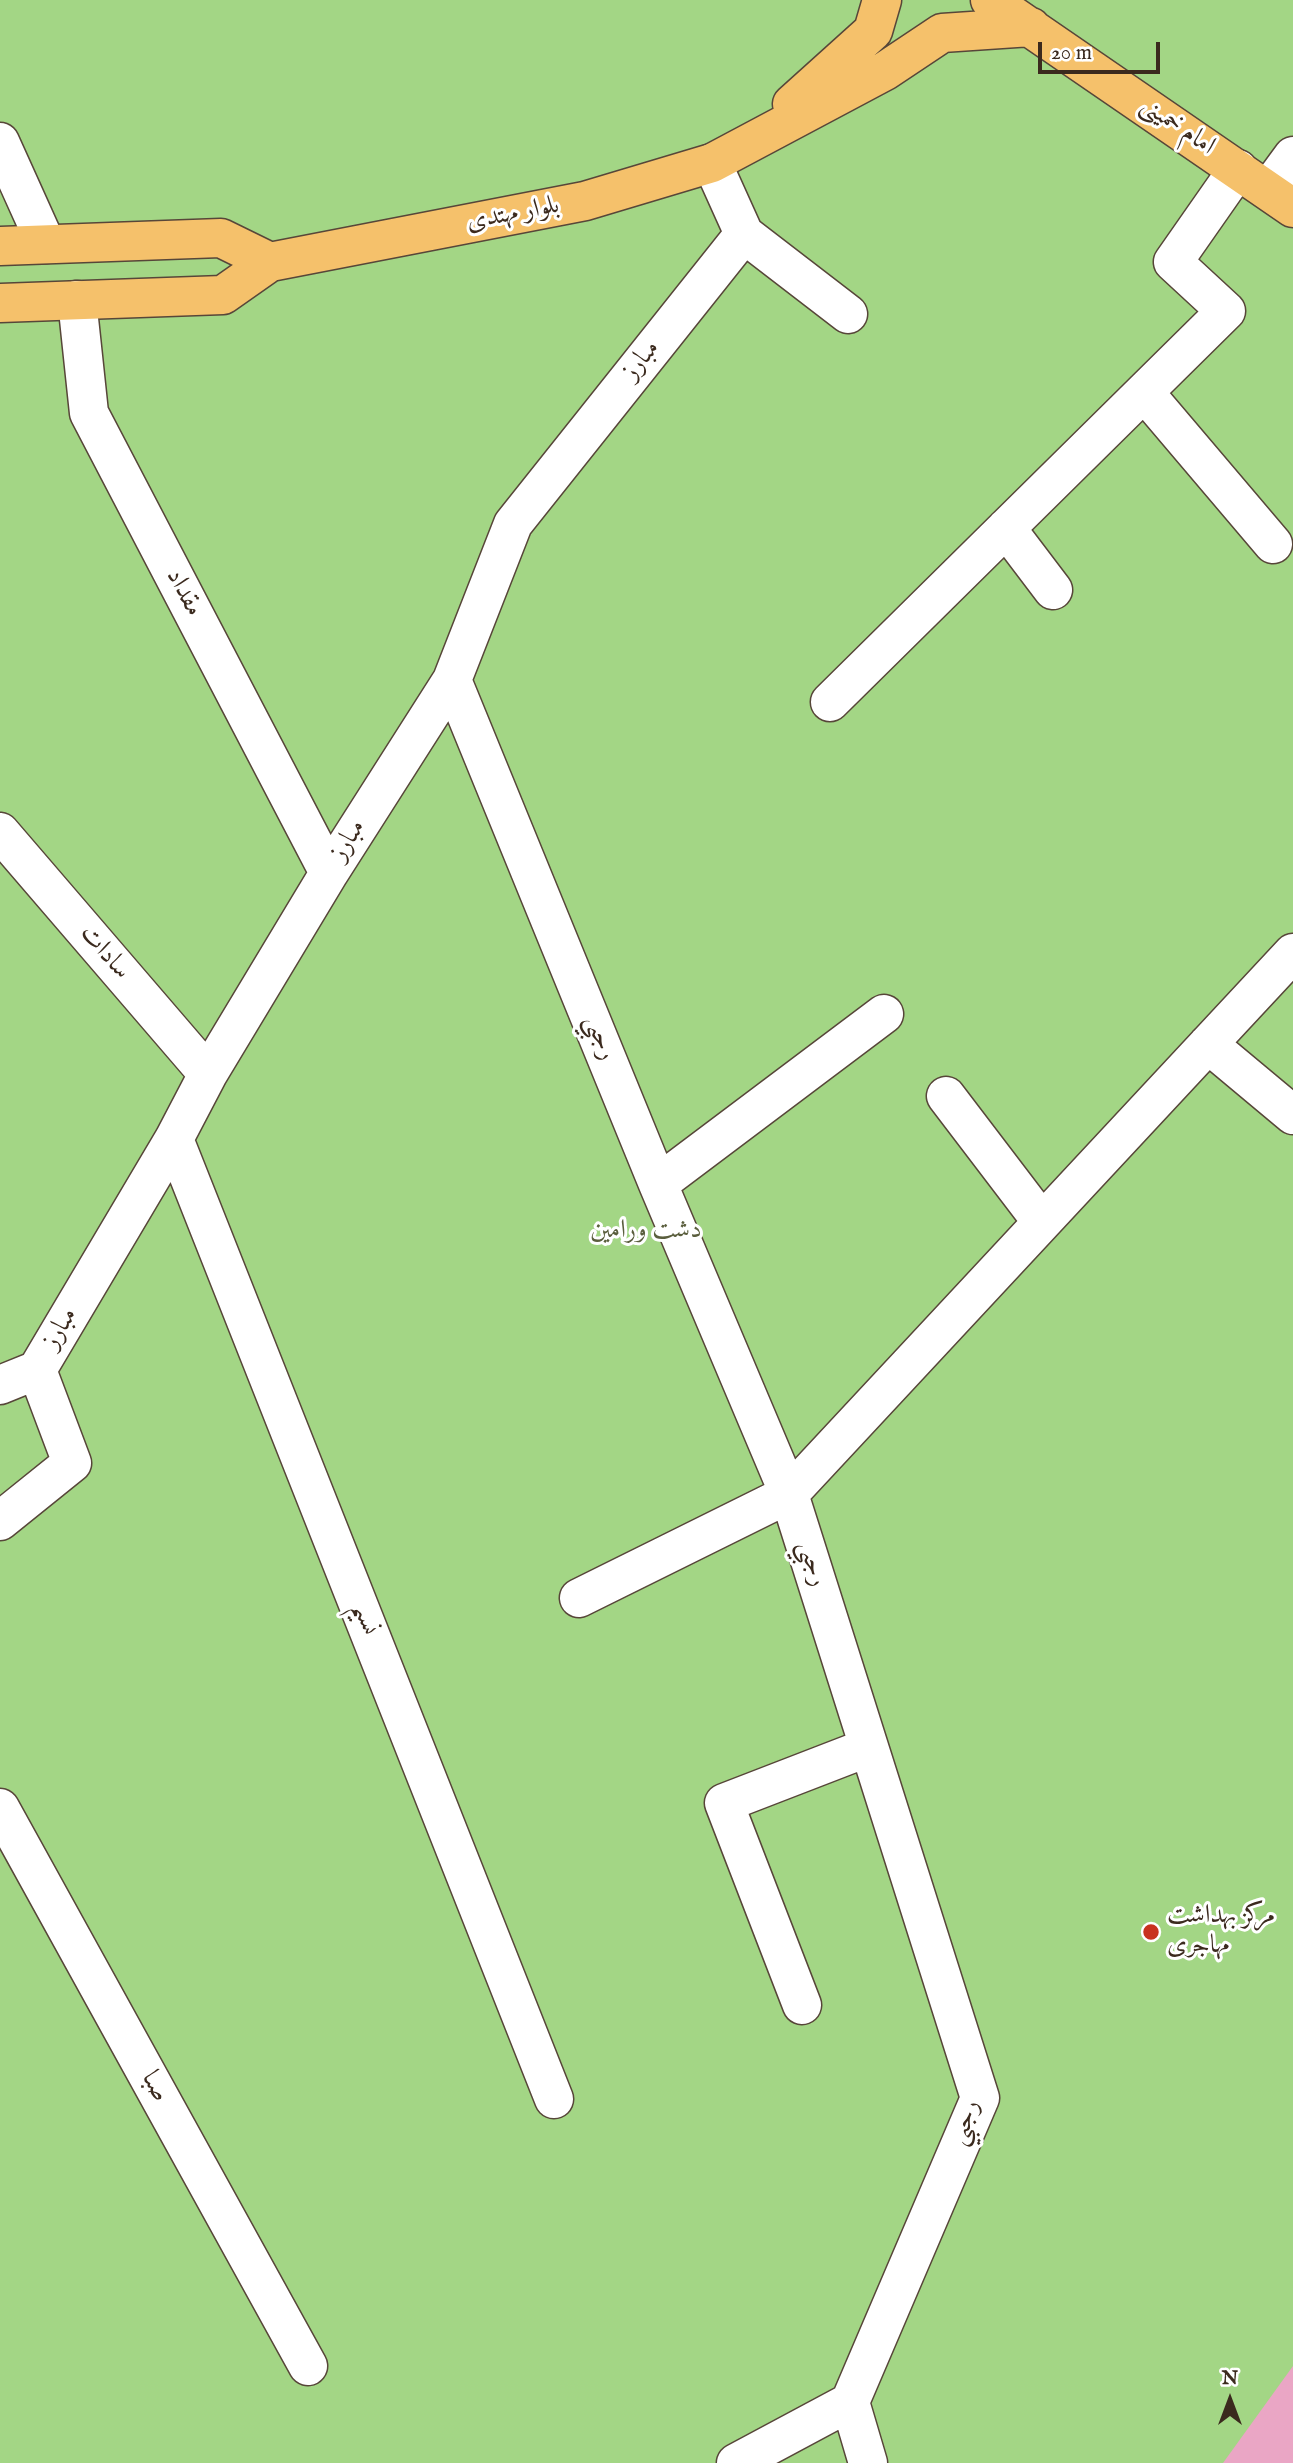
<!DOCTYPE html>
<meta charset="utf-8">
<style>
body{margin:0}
#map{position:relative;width:1293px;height:2463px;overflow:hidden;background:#f7e5d0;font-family:"IM FELL English",serif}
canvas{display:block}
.north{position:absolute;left:1195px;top:2365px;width:70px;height:70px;-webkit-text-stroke:5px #fff;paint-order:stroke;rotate:0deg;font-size:19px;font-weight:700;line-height:28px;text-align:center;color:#3b2a1e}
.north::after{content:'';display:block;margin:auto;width:24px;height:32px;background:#3b2a1e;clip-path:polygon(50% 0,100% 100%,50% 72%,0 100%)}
.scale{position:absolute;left:1038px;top:42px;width:122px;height:32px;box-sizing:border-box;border:4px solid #3b2a1e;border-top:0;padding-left:9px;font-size:21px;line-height:24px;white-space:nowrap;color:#3b2a1e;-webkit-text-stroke:5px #fff;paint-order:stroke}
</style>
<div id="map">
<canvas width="1293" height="2463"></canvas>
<div class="north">N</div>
<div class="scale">20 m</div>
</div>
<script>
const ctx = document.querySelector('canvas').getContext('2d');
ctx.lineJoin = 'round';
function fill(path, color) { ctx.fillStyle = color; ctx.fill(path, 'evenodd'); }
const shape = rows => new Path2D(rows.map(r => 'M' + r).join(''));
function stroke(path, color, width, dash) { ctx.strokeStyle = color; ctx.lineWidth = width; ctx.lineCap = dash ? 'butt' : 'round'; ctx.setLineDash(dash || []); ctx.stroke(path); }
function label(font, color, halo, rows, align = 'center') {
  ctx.font = font + ' "IM FELL English",Amiri,serif'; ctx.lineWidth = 6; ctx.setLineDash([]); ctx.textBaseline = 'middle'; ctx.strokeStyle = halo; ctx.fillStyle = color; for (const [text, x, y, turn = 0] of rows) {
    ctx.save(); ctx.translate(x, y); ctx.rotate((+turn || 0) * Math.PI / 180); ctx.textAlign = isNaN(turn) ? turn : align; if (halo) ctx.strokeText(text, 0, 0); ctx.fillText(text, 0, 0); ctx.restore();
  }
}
fill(shape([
 [0,0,1293,0,1293,2463,0,2463]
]), '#a3d685');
fill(shape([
 [1293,2366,1293,2463,1223,2463]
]), '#eaa6c5');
const minor = shape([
 [0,142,46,244],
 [1268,190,1293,156],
 [744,234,848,314],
 [77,300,89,413,329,873],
 [1144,392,1273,544],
 [1006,528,1053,590],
 [452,680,658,1184,789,1494,980,2098,850,2402,868,2463],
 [830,702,1226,311,1173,262,1238,169],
 [0,832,208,1074],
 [1208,1044,1293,1115],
 [946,1096,1042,1222],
 [174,1139,554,2099],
 [658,1184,884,1014],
 [0,1385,37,1370],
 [0,1521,72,1463,37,1370,174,1139,208,1074,329,873,452,680,513,524,744,234,712,163],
 [579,1598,789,1494,1293,953],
 [0,1808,308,2366],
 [802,2005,724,1803,869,1747],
 [736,2463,850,2402]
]);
const major = shape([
 [990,0,1293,208],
 [792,104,873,31,882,0],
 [0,246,221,238,270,262],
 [0,303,223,295,270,262,585,201,712,163,885,71,942,33,1031,27]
]);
stroke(minor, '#574639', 41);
stroke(major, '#574639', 41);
stroke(minor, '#fff', 38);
stroke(major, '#f5c16b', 38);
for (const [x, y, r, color] of [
 [1151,1932,9,"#c8321e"]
]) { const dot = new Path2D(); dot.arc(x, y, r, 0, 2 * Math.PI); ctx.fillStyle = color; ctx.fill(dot); stroke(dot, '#fff', 2.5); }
label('26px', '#3b2a1e', '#fff', [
 ["امام خمینی",1177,127,34],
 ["بلوار مهتدی",513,215,-11],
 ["مبارز",642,361,-51],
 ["مقداد",183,593,62],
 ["مبارز",349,841,-58],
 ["سادات",104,953,49],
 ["رجبي",599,1038,68],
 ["مبارز",61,1329,-59],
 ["رجبي",811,1564,72],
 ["نسيم",364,1619,68],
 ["صبا",154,2087,61],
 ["رجبي",966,2123,-71]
]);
label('26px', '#5a5e3d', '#fff', [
 ["دشت ورامین",646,1232]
]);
label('26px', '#3b2a1e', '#fff', [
 ["مرکز بهداشت",1167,1917],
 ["مهاجری",1167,1947]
], 'left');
</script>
